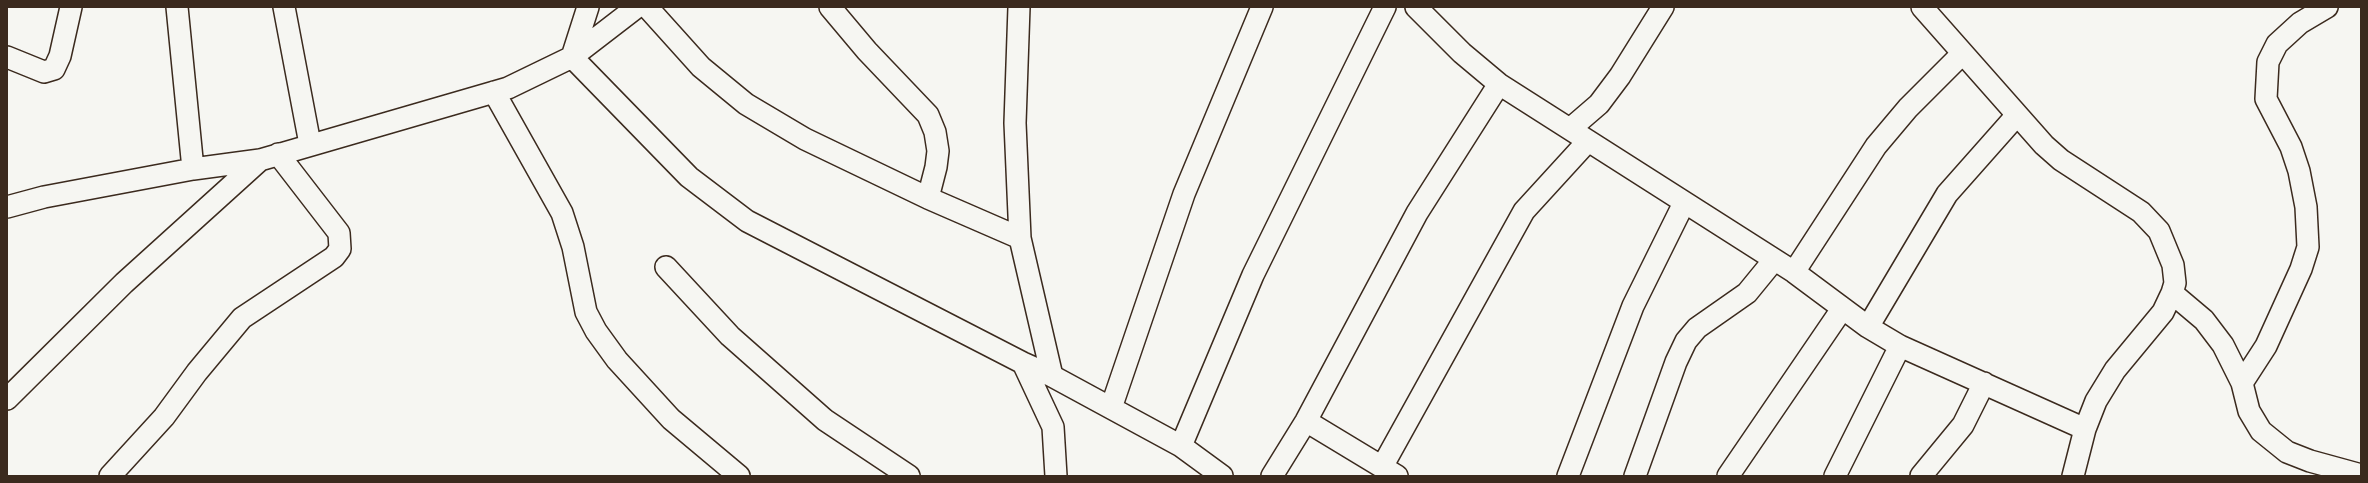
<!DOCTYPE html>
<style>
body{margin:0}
#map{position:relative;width:2368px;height:483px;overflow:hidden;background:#f6f6f2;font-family:"Shantell Sans",sans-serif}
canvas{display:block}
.frame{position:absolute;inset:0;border:8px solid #3b2a1e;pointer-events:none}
</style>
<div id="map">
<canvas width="2368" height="483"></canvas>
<div class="frame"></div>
</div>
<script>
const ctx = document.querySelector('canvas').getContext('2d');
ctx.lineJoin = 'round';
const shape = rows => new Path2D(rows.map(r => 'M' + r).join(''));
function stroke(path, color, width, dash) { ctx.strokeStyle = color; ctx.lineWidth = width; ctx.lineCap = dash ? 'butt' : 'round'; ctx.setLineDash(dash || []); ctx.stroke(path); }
const minor = shape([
 [177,7,193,169],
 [284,7,310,144],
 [647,7,701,67,746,104,805,139,928,198,1020,238],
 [830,7,867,51,928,115,935,132,938,151,936,167,928,198],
 [1019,7,1015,123,1020,238,1052,376],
 [1416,7,1462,53,1499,84,1794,272,1868,327,1900,346,2085,429],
 [1922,7,2044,145,2061,160,2141,212,2159,231,2173,265,2175,283,2172,293,2163,312,2115,370,2096,401,2085,429,2073,476],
 [7,57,44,72,54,69,60,56,71,7],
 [572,57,689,177,747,221,1023,363,1052,376,1181,446,1222,476],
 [572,57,588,7],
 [494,92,562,213,573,247,586,312,596,331,617,360,671,419,739,476],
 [1570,129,1599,104,1620,76,1663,7],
 [7,207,44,197,193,169,260,160,508,88,572,57,637,7],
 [666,267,730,336,825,420,909,476],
 [1794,272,1876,146,1908,108,1962,54],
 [2172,293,2204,320,2223,345,2242,383,2249,411,2261,431,2287,452,2310,461,2361,475],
 [1868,327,1947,194,2017,115],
 [1023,363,1053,427,1056,476],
 [2242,383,2266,346,2301,269,2308,247,2306,207,2299,171,2291,147,2266,99,2268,62,2277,44,2300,23,2327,7],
 [7,399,124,283,260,160],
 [1111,408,1184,194,1262,7],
 [1306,421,1397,476],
 [1181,446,1253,275,1385,7],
 [1382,467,1524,211,1588,141],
 [110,476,164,417,197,372,242,318,334,257,340,249,339,233,278,154],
 [1272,476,1306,421,1417,213,1499,84],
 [1568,476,1633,306,1684,203],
 [1635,476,1676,362,1686,341,1697,328,1747,293,1774,260],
 [1728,476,1842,309],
 [1835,476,1900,346],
 [1921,476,1963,425,1984,383]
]);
stroke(minor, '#3b2a1e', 24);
stroke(minor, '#f6f6f2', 21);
</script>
